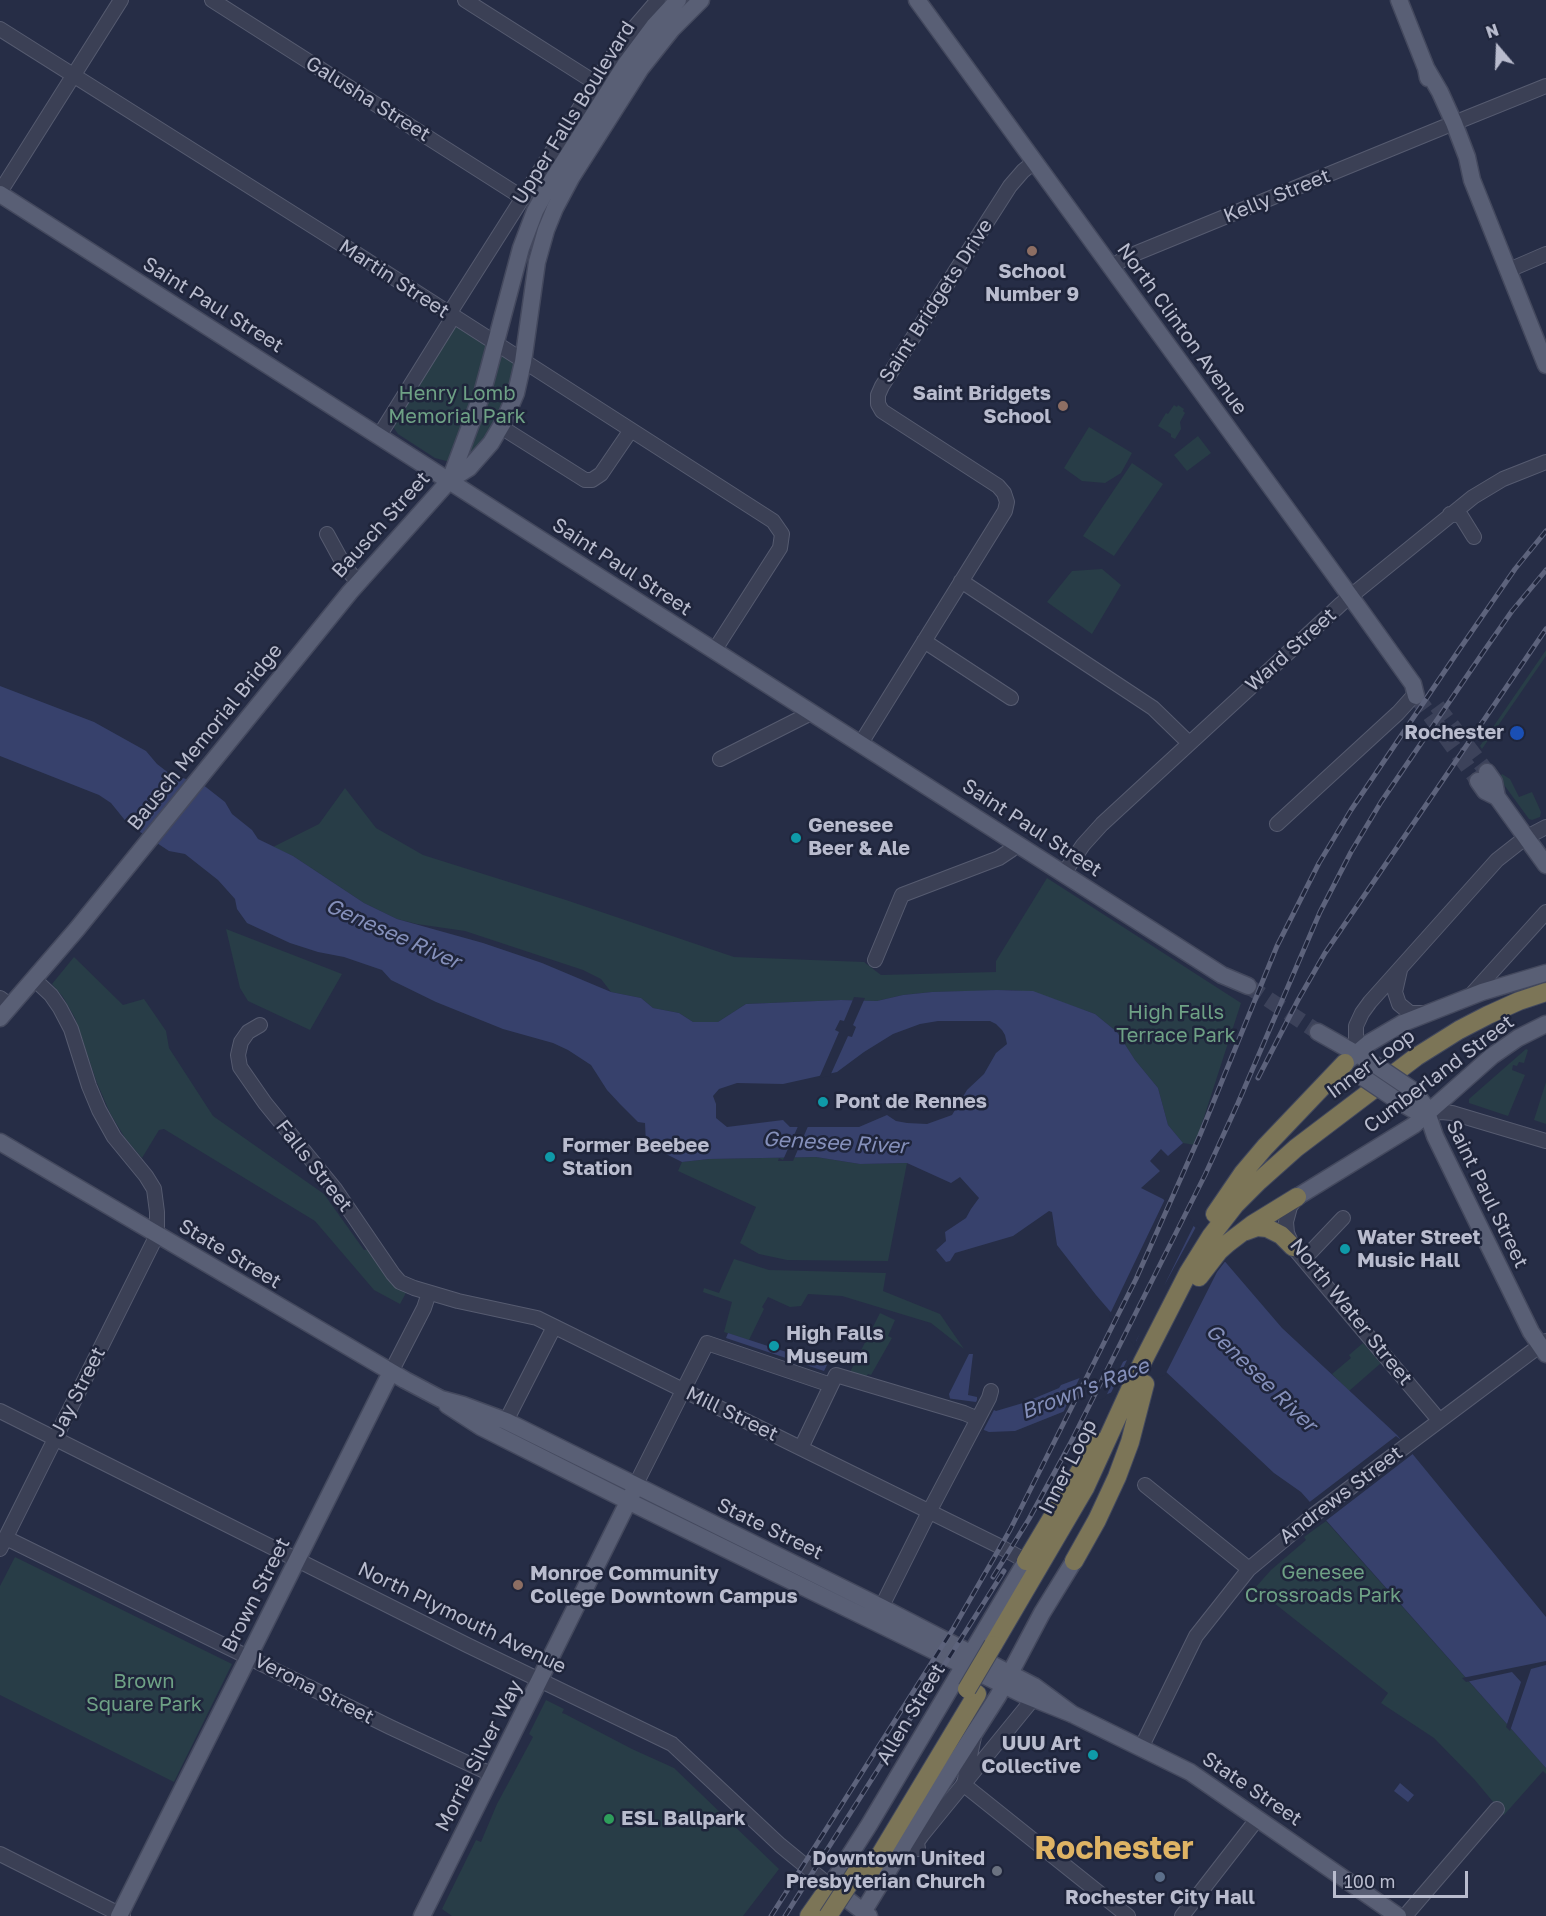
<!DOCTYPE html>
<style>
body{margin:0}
#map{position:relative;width:1546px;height:1916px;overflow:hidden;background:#262d46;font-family:"Golos Text",sans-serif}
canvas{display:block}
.north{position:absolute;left:1468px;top:18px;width:60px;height:60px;-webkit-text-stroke:4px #1f253b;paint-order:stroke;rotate:341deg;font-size:16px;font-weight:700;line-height:24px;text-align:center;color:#b9bcce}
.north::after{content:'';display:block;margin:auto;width:21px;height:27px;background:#b9bcce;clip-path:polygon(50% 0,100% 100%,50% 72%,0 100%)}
.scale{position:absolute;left:1333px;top:1871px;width:135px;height:27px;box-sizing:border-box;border:3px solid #b9bcce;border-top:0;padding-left:8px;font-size:18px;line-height:21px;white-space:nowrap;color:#b9bcce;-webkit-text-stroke:4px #1f253b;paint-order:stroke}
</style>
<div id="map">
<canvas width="1546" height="1916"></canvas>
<div class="north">N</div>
<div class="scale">100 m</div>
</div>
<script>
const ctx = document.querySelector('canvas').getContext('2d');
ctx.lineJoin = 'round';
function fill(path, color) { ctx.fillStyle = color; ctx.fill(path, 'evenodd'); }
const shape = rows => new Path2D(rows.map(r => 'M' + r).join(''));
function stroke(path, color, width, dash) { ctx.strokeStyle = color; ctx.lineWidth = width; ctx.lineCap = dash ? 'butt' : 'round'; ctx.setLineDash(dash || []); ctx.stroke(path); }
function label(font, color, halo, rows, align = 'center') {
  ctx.font = font + ' "Golos Text",sans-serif'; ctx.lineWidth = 5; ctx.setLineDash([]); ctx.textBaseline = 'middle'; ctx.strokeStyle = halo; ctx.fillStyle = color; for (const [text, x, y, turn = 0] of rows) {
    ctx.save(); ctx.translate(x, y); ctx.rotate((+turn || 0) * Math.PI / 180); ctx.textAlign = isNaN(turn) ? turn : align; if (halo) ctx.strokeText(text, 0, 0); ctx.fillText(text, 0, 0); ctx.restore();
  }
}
fill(shape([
 [457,327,512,361,514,366,512,379,503,405,502,415,465,466,435,458,398,434,394,428,393,424,454,328],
 [1174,405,1177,407,1178,405,1184,409,1183,411,1185,413,1180,422,1181,429,1175,439,1171,437,1171,434,1158,426,1166,413,1168,414],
 [1089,427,1132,453,1121,473,1105,483,1082,481,1064,468],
 [1198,436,1211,453,1187,471,1174,455],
 [1132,463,1163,484,1114,556,1083,536],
 [1102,569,1121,585,1092,634,1047,602,1072,571],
 [1546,650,1546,656,1482,749,1480,746],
 [1502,774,1510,779,1519,797,1532,792,1541,812,1540,817,1532,820,1529,819,1499,778],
 [345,788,376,828,423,855,566,900,734,957,864,962,881,975,996,972,996,961,1047,878,1241,1003,1195,1145,1183,1143,1168,1125,1158,1088,1135,1060,1117,1032,1095,1014,1033,992,1011,990,932,992,903,995,877,1001,841,1000,746,1004,718,1022,693,1022,679,1013,653,1008,641,998,611,992,601,979,583,970,465,931,417,924,397,919,364,903,293,856,273,847,319,824],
 [226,929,342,974,310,1030,248,1001,240,988],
 [74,957,123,1005,144,999,166,1031,169,1048,213,1116,324,1194,364,1250,370,1249,407,1291,400,1304,374,1290,315,1221,164,1129,159,1130,142,1158,125,1138,110,1113,97,1083,75,1018,63,997,52,984],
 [1526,1049,1528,1050,1524,1063,1519,1062,1517,1066,1513,1065,1512,1070,1525,1075,1508,1116,1469,1103,1469,1099],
 [1546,1082,1546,1124,1534,1120],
 [816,1157,860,1164,907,1163,888,1261,787,1260,759,1254,740,1243,756,1207,678,1171,682,1162,709,1159],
 [734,1259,769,1270,886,1273,883,1291,940,1314,964,1349,931,1323,842,1296,808,1294,801,1306,790,1307,768,1297,762,1307,764,1309,749,1340,724,1332,732,1302,703,1292,704,1288,719,1293],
 [880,1313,895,1320,888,1336,892,1338,871,1375,868,1374,866,1377,850,1372],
 [1363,1343,1381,1363,1349,1391,1332,1374,1351,1358,1349,1355],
 [1326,1521,1546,1768,1546,1774,1543,1771,1504,1815,1474,1779,1434,1738,1381,1703,1388,1693,1255,1588,1271,1570,1306,1540,1304,1537],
 [15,1557,232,1664,174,1782,0,1695,0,1586],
 [546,1700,564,1709,562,1713,565,1714,632,1749,674,1768,779,1869,743,1916,452,1916,442,1909,476,1840,481,1842,497,1804,533,1737,529,1734]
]), '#283d47');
fill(shape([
 [0,686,94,722,146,751,157,764,170,774,202,784,225,802,232,814,252,830,258,839,293,856,364,903,397,919,483,943,542,963,611,992,641,998,653,1008,679,1013,693,1022,718,1022,746,1004,841,1000,877,1001,903,995,932,992,997,990,1033,991,1095,1014,1117,1032,1135,1060,1158,1088,1168,1125,1183,1143,1168,1156,1161,1149,1150,1161,1160,1171,1141,1188,1163,1199,1197,1229,1282,1328,1397,1435,1546,1617,1546,1768,1301,1492,1274,1473,1165,1371,1015,1431,989,1432,954,1418,949,1394,969,1354,973,1354,968,1395,977,1397,977,1402,996,1411,1023,1403,1059,1388,1061,1385,1146,1353,1096,1295,1057,1245,1052,1212,1049,1211,1013,1236,955,1253,950,1261,946,1262,936,1250,946,1241,945,1232,966,1218,971,1209,979,1198,960,1177,951,1183,907,1163,860,1164,816,1157,709,1159,682,1162,646,1144,645,1123,638,1122,620,1104,607,1090,591,1065,568,1050,553,1043,503,1029,436,1002,391,980,382,970,344,957,318,952,290,943,247,923,237,909,235,899,218,880,185,854,169,851,128,824,111,803,99,795,0,756],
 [938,1021,990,1021,996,1024,1002,1030,1005,1035,1007,1044,996,1053,984,1074,967,1090,952,1115,927,1124,907,1123,896,1121,887,1115,859,1127,790,1127,783,1120,727,1127,716,1118,716,1104,713,1096,719,1089,737,1083,783,1084,837,1072,864,1052,893,1034,920,1024],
 [728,1333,820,1363,821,1361,827,1365,824,1371,806,1365,806,1362,796,1359,795,1361,726,1338],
 [1400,1783,1414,1795,1408,1802,1394,1791]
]), '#37416c');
fill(shape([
 [854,997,865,998,853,1025,856,1027,852,1037,848,1036,830,1076,819,1078,839,1032,835,1030,840,1020,844,1021],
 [799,1124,809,1124,793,1161,778,1161,779,1158,783,1160],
 [1166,1197,1195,1223,1164,1286,1197,1225,1227,1259,1217,1272,1165,1375,1109,1397,1129,1356,1141,1352,1134,1346,1140,1333,1134,1345,1109,1316],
 [1124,1360,1105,1398,1063,1413,1081,1375],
 [946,1398,976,1402,977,1400,995,1408,982,1433,952,1419],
 [1396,1436,1408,1445,1414,1453,1323,1523,1307,1504],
 [1546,1661,1546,1665,1531,1669,1510,1731,1506,1727,1521,1682,1512,1672,1466,1682,1462,1678]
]), '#262d46');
stroke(shape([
 [1416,696,1478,781],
 [1437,706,1487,772],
 [1248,986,1318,1032]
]), '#3c425a', 16, [16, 8]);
const minor = shape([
 [212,0,523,198],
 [465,0,602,87],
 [0,29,349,249,773,521,782,534,780,548,714,651],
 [1454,123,1546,86],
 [0,192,121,0],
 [1111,267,1127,257,1444,127],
 [1509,270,1546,254],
 [449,314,612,57,633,29,658,0],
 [501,427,585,480,592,480,601,474,631,430],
 [379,436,453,317],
 [1450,514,1461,516,1474,537],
 [327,534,345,567,358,582],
 [961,581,1153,708,1189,743],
 [924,641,1011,698],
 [861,743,1005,511,1007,502,1004,493,998,486,882,411,878,404,878,395,882,386,1010,186,1023,171,1034,162],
 [720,759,811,713],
 [1277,824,1398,713,1416,693],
 [1064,873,1083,845,1102,824,1341,604,1473,497,1503,479,1546,462],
 [875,960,902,895,999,858,1011,850,1017,843],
 [1400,970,1395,992,1399,1004,1410,1013,1424,1013],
 [1471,995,1546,912],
 [0,998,11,1006],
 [260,1025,248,1032,241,1042,238,1055,240,1067,265,1103,335,1189,393,1274,400,1282,414,1288,458,1301,537,1318,997,1545,1026,1561],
 [1356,1053,1356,1026,1362,1013,1370,1002,1497,860,1525,838,1546,827],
 [1428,1114,1441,1112,1452,1113,1546,1141],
 [1297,1197,1290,1207,1286,1222,1287,1233,1293,1247,1439,1420],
 [1304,1259,1343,1218],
 [391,1372,424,1308,429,1293],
 [0,1411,467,1645,672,1744,780,1845,830,1886],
 [506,1421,554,1327],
 [801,1448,836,1375,964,1413,978,1419],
 [1145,1485,1249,1569],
 [635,1486,707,1343,831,1385],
 [6,1538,390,1727,493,1775],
 [0,1549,157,1235,157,1212,154,1189,146,1176,114,1137,99,1110,89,1086,71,1029,60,1008,51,995,34,979],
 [877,1616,929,1512,989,1398,991,1391],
 [1141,1748,1196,1636,1249,1569,1315,1514,1546,1341],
 [965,1779,974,1737],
 [963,1784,1128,1916],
 [918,1849,917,1842,922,1835,1033,1699],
 [0,1854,123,1916],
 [1182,1916,1258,1818],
 [1405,1916,1497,1809]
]);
const major = shape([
 [917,0,1358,607,1413,684,1416,696],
 [1399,0,1426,68,1428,78],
 [1426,68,1440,92,1454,123,1467,157,1472,180,1546,365],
 [0,194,1222,975,1248,986],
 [450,480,482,394,521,248,535,211,551,182,625,65,654,26,678,0],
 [1487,772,1494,782,1497,797,1546,865],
 [1478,781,1485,791,1497,797],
 [0,1018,77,929,350,592,450,480,469,468,491,443,504,421,516,393,523,362,537,262,546,230,555,208,571,178,641,68,672,29,701,0],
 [1318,1032,1364,1058],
 [1345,1063,1369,1043,1403,1023,1482,992,1546,973],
 [1414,1091,1425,1106,1435,1136,1531,1332,1546,1354],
 [1398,1101,1412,1109,1428,1114],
 [0,1142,405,1380,441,1399,463,1405,506,1421,881,1607,1034,1686,1072,1714],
 [1297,1197,1414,1125,1492,1056,1518,1038,1546,1024],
 [447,1405,481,1427,628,1501,1022,1694,1072,1714,1190,1772,1398,1916],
 [863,1912,937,1791,998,1696,1042,1613,1074,1561],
 [119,1916,391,1372],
 [422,1916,633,1492],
 [869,1916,830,1886,869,1825,1026,1561]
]);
const highway = shape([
 [1215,1214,1243,1173,1265,1147,1345,1063],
 [1246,1231,1257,1227,1267,1228,1281,1235,1293,1247],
 [1199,1277,1219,1251,1228,1243,1253,1224,1297,1197],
 [1026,1561,1097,1442],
 [1074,1561,1097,1520,1117,1477,1130,1442,1145,1384],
 [993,1645,1085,1488,1143,1361,1188,1273,1211,1236,1235,1205,1259,1181,1296,1148,1416,1057,1459,1030,1488,1015,1519,1001,1546,992],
 [865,1880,977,1694],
 [809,1916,830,1886]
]);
stroke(minor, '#565b70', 16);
stroke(major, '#44495e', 19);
stroke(highway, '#42485d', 20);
stroke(minor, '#3b4055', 14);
stroke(major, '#595f75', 16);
stroke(highway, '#7c7557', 18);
const rail = shape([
 [1258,1078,1298,1000,1325,953,1546,629],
 [993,1577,1029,1519,1070,1444,1205,1175,1238,1103,1320,912,1351,852,1381,802,1484,651,1512,611,1546,570],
 [771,1916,953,1629,1010,1530,1136,1279,1200,1135,1277,946,1319,863,1351,810,1459,650,1515,569,1546,531],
 [785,1916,1004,1571]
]);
stroke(rail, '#5d637c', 5);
stroke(rail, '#1f253b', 3, [9]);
const majorBridge = shape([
 [1374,1064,1414,1091],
 [1361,1076,1398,1101]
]);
const highwayBridge = shape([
 [967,1689,993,1645],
 [828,1916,856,1873]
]);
stroke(majorBridge, '#44495e', 19, []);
stroke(highwayBridge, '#42485d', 20, []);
stroke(majorBridge, '#595f75', 16);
stroke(highwayBridge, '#7c7557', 18);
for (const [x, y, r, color] of [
 [1032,251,6,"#8d6e63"],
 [1063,406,6,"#8d6e63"],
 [1517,733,8,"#1a4fb4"],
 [796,838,6,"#0f9aa8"],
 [823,1102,6,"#0f9aa8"],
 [550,1157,6,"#0f9aa8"],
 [1345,1249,6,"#0f9aa8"],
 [774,1346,6,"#0f9aa8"],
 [518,1585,6,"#8d6e63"],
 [1093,1755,6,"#0f9aa8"],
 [609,1819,6,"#2e9e5b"],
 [997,1871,6,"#6b7280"],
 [1160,1877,6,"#5c6f8a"]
]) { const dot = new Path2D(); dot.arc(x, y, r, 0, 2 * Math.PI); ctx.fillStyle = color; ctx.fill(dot); stroke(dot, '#1f253b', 2); }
label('20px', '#b9bcce', '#1f253b', [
 ["Galusha Street",368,99,32],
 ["Upper Falls Boulevard",574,113,-58],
 ["Kelly Street",1277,196,-22],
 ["Martin Street",394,279,33],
 ["Saint Bridgets Drive",936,301,-57],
 ["Saint Paul Street",213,305,32],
 ["North Clinton Avenue",1182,329,54],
 ["Bausch Street",381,525,-48],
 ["Saint Paul Street",622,567,33],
 ["Ward Street",1291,650,-42],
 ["Bausch Memorial Bridge",205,737,-51],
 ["Saint Paul Street",1032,828,33],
 ["Inner Loop",1371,1064,-36],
 ["Cumberland Street",1439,1074,-37],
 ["Falls Street",314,1166,52],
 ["Saint Paul Street",1487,1194,64],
 ["State Street",230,1254,31],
 ["North Water Street",1351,1312,51],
 ["Jay Street",78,1392,-63],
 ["Mill Street",732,1414,26],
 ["Inner Loop",1068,1467,-63],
 ["Andrews Street",1341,1495,-37],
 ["State Street",770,1529,26],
 ["Brown Street",256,1595,-63],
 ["North Plymouth Avenue",462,1618,26],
 ["Verona Street",314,1689,27],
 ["Allen Street",911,1714,-59],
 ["Morrie Silver Way",479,1756,-63],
 ["State Street",1252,1789,34]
]);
label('bold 20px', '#b9bcce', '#1f253b', [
 ["School",1032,272,"center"],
 ["Number 9",1032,295,"center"],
 ["Saint Bridgets",1051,394,"right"],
 ["School",1051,417,"right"],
 ["Rochester",1504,733,"right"],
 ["Genesee",808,826],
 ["Beer & Ale",808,849],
 ["Pont de Rennes",835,1102],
 ["Former Beebee",562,1146],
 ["Station",562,1169],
 ["Water Street",1357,1238],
 ["Music Hall",1357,1261],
 ["High Falls",786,1334],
 ["Museum",786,1357],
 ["Monroe Community",530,1574],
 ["College Downtown Campus",530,1597],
 ["UUU Art",1081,1744,"right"],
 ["Collective",1081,1767,"right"],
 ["ESL Ballpark",621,1819],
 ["Downtown United",985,1859,"right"],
 ["Presbyterian Church",985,1882,"right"],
 ["Rochester City Hall",1160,1898,"center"]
], 'left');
label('20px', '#6ea185', '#1f253b', [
 ["Henry Lomb",457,394],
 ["Memorial Park",457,417],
 ["High Falls",1176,1013],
 ["Terrace Park",1176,1036],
 ["Genesee",1323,1573],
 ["Crossroads Park",1323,1596],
 ["Brown",144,1682],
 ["Square Park",144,1705]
]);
label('italic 21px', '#8590bb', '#1f253b', [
 ["Genesee River",393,934,24],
 ["Genesee River",835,1143,3],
 ["Genesee River",1261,1378,44],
 ["Brown's Race",1085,1389,-21]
]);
label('bold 32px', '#deb364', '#1f253b', [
 ["Rochester",1114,1849]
]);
</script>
